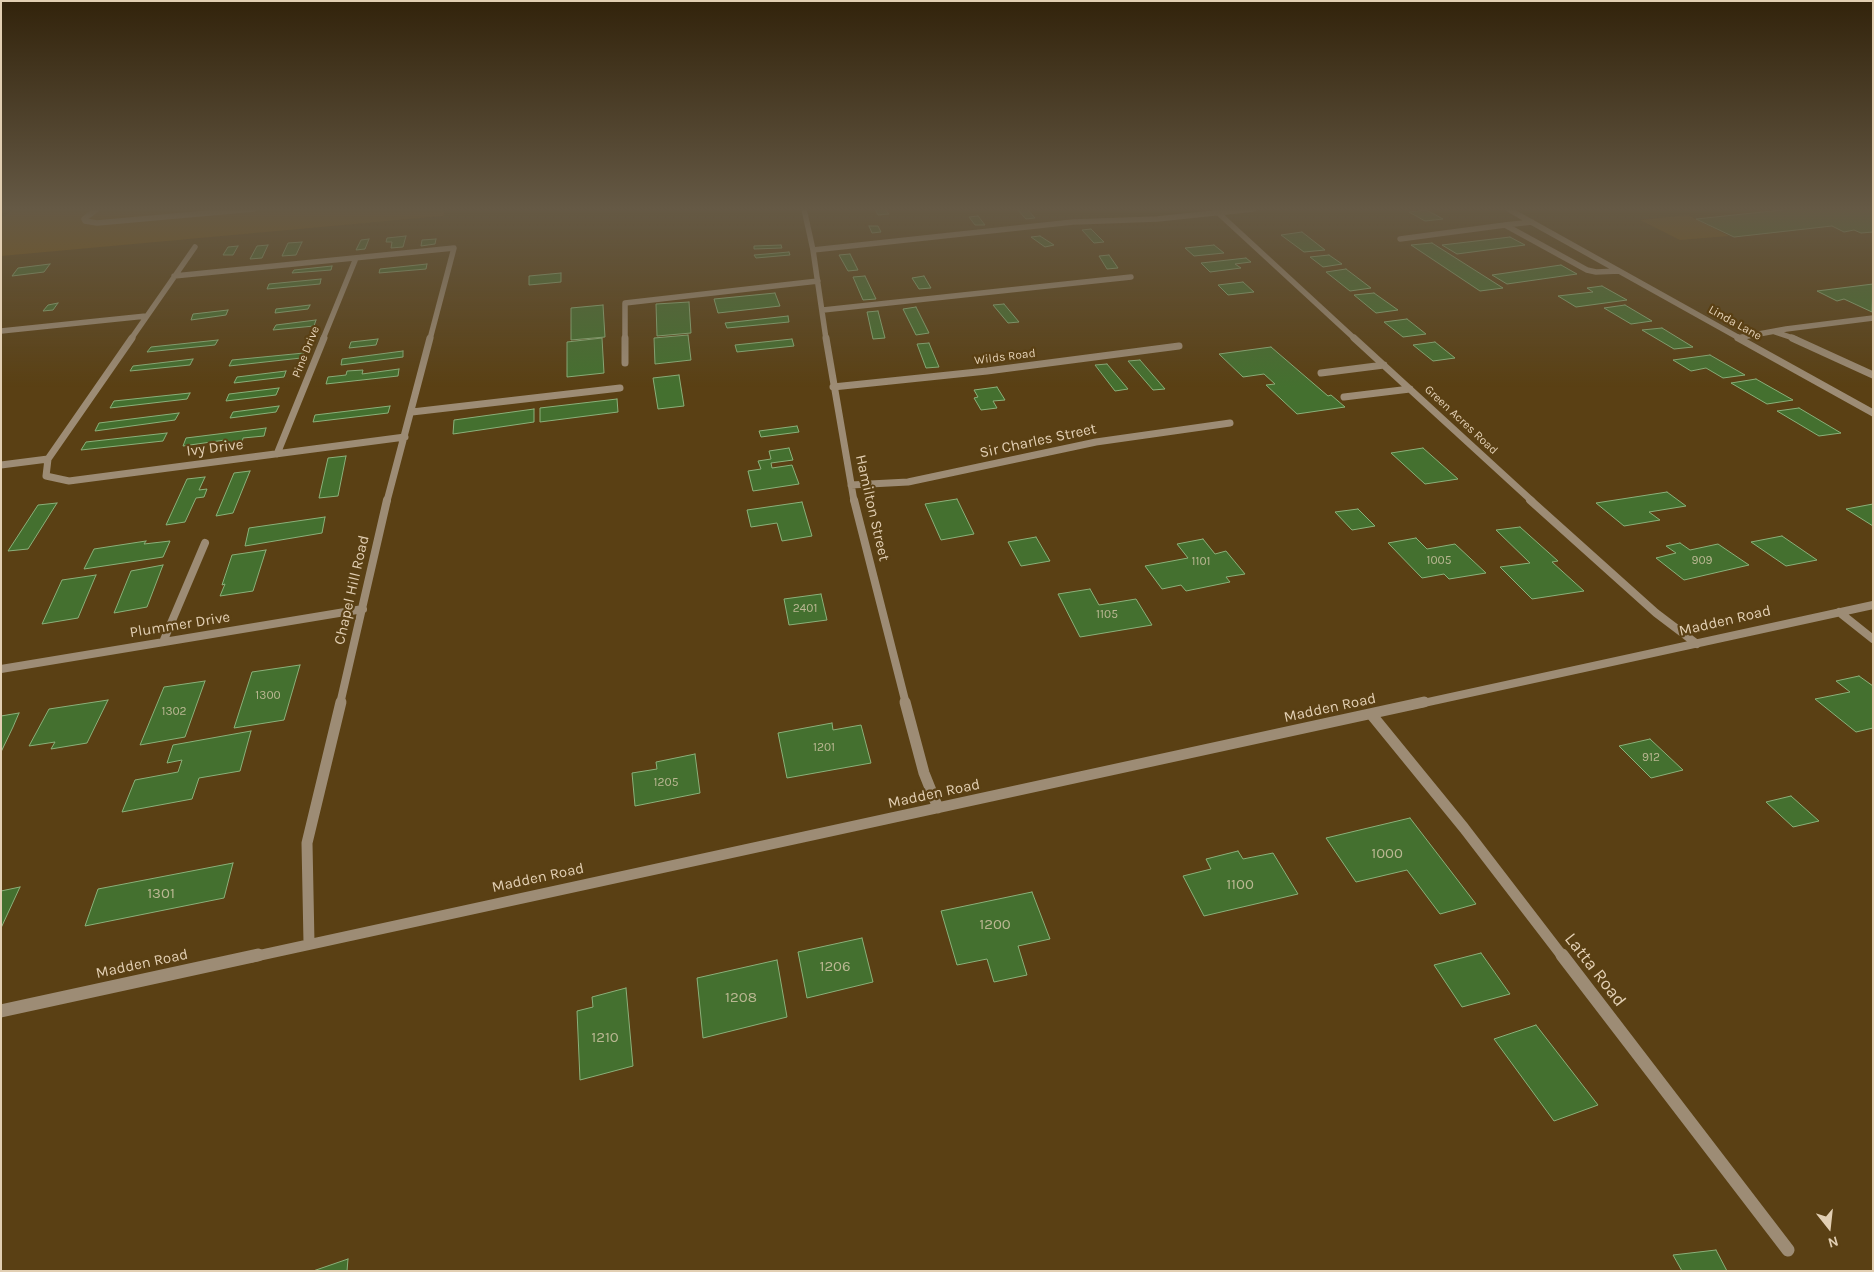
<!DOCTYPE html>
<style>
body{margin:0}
#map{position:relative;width:1874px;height:1272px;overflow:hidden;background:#5a4014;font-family:Karla,sans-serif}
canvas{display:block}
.frame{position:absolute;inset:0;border:2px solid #e2cfb3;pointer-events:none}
.north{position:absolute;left:1804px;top:1202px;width:50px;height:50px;-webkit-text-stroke:4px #5a4014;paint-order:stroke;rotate:164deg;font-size:14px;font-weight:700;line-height:20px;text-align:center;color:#e2cfb3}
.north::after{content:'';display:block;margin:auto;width:18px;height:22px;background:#e2cfb3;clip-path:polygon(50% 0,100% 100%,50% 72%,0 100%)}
</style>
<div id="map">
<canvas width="1874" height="1272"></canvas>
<div class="frame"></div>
<div class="north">N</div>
</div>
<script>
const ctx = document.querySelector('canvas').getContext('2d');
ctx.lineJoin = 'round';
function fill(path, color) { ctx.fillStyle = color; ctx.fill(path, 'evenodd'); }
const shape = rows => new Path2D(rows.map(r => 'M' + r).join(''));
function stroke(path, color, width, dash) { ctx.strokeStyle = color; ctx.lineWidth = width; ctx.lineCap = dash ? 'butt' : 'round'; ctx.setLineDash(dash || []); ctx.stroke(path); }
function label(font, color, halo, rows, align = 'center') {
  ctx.font = font + ' Karla,sans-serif'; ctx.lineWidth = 4.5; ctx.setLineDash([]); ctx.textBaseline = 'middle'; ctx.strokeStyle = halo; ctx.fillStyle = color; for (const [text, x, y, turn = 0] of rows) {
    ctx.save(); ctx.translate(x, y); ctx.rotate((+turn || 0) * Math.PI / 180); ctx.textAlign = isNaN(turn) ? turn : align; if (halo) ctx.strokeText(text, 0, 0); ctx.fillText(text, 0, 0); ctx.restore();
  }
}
fill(shape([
 [12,209,445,209,443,216,1,256,1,219],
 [1688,215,1729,236,1680,240,1640,220]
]), '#78530d');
const building = shape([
 [875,209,885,209,889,214,878,215,875,209],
 [1017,209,1027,209,1035,218,1026,219,1017,209],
 [1791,209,1873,209,1873,232,1861,233,1854,230,1844,232,1832,226,1734,237,1696,219,1791,209],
 [1426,210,1434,214,1443,219,1425,221,1409,212,1426,210],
 [978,216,985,225,975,225,969,217,978,216],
 [869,226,878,226,881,232,872,233,869,226],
 [1091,229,1104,242,1094,243,1082,230,1091,229],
 [1302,232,1325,250,1304,252,1281,235,1302,232],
 [406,236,403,247,391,248,392,242,386,242,387,238,406,236],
 [1040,236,1054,245,1045,247,1031,237,1040,236],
 [1510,237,1525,245,1457,254,1442,245,1510,237],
 [369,239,365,249,356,250,361,240,369,239],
 [436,239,435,244,421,246,422,240,436,239],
 [302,242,296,255,282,256,288,243,302,242],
 [1432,243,1503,288,1480,291,1411,245,1432,243],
 [268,245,262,258,250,259,257,246,268,245],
 [781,245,782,248,754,249,754,246,781,245],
 [1214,245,1224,253,1194,256,1185,248,1214,245],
 [238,246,233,255,223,255,228,247,238,246],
 [789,252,790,255,756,258,754,255,789,252],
 [850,254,858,270,848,271,839,255,850,254],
 [1109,255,1118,268,1107,269,1099,256,1109,255],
 [1329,255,1342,264,1323,267,1310,257,1329,255],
 [1246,258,1251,262,1235,264,1241,268,1210,272,1201,263,1246,258],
 [50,264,44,272,12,276,18,268,50,264],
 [427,264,426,269,379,273,380,269,427,264],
 [1561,265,1577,274,1507,284,1492,275,1561,265],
 [332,266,331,270,292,273,294,270,332,266],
 [1346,269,1371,288,1350,291,1326,272,1346,269],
 [561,273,561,282,529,285,529,276,561,273],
 [865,276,876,299,863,300,853,277,865,276],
 [924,276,931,288,919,289,912,278,924,276],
 [321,279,320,284,267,289,269,284,321,279],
 [1243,282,1254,292,1228,295,1218,285,1243,282],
 [1873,284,1872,312,1844,299,1837,301,1817,291,1873,284],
 [1602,286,1627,300,1576,307,1558,296,1593,292,1587,288,1602,286],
 [775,293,780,306,718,313,714,299,775,293],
 [1374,293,1398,310,1376,313,1354,295,1374,293],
 [689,302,691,333,657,336,656,304,689,302],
 [58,303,53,310,43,311,48,305,58,303],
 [1004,304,1019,322,1008,323,993,305,1004,304],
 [310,305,308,309,275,313,276,309,310,305],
 [603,305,605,337,571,340,571,308,603,305],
 [1625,305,1652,321,1631,324,1604,308,1625,305],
 [916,307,929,333,916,335,903,309,916,307],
 [228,310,226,315,191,320,193,314,228,310],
 [878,311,885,338,873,339,867,312,878,311],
 [788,316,789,322,727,328,725,323,788,316],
 [1407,319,1426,334,1403,337,1384,322,1407,319],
 [316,320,314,326,273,330,276,325,316,320],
 [1662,328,1693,347,1674,349,1642,330,1662,328],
 [688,335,691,360,655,364,654,338,688,335],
 [602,338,604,373,567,377,567,342,602,338],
 [378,339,376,345,349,348,351,342,378,339],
 [792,339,794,346,737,352,735,345,792,339],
 [218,340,215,345,147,352,151,347,218,340],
 [1435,342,1455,358,1433,361,1413,345,1435,342],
 [929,343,939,367,926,368,917,344,929,343],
 [1271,347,1328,396,1331,395,1345,407,1297,414,1266,385,1275,384,1264,374,1243,377,1219,354,1271,347],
 [403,351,403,357,341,365,342,359,403,351],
 [304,353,301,358,229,366,232,360,304,353],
 [1710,355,1745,375,1723,378,1706,368,1691,371,1673,360,1710,355],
 [193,359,190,365,130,371,133,366,193,359],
 [1140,360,1165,389,1153,390,1128,361,1140,360],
 [1107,364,1128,389,1115,391,1095,365,1107,364],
 [399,369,398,376,326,384,328,377,346,375,347,371,363,370,362,374,399,369],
 [286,371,284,377,234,383,237,377,286,371],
 [679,375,684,406,658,409,653,378,679,375],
 [1756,379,1793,400,1767,404,1731,383,1756,379],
 [997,387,1005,400,993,401,997,408,981,410,974,398,978,397,974,390,997,387],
 [279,388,276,395,226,401,229,394,279,388],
 [190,393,187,399,110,408,114,401,190,393],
 [617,399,618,412,540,422,540,408,617,399],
 [279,406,276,412,230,418,233,412,279,406],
 [390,406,388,413,313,422,315,415,390,406],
 [1799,408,1841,433,1819,436,1777,411,1799,408],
 [534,409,534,422,453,434,454,420,534,409],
 [179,413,175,420,95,431,99,423,179,413],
 [797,426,799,432,761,437,759,431,797,426],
 [266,428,264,436,243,438,242,443,223,446,225,440,183,446,186,438,266,428],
 [167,433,163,441,81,450,86,442,167,433],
 [789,448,793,460,771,463,772,468,792,465,799,484,753,491,748,471,761,469,758,461,771,459,769,451,789,448],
 [1423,448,1458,479,1425,484,1391,453,1423,448],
 [346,456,338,496,319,498,328,458,346,456],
 [250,471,233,513,216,516,234,473,250,471],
 [205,477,199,490,207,489,204,497,196,498,185,522,166,525,187,479,205,477],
 [1667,492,1686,506,1649,512,1660,520,1624,526,1596,503,1667,492],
 [957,499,974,534,941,540,925,504,957,499],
 [802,502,812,536,782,541,777,523,751,527,747,510,802,502],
 [57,503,28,549,8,551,38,505,57,503],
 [1873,504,1873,526,1846,509,1873,504],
 [1358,509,1375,526,1352,530,1335,512,1358,509],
 [325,517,322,533,245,546,249,528,325,517],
 [1520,527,1558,561,1552,562,1584,591,1532,599,1500,567,1530,563,1496,530,1520,527],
 [1782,536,1817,560,1786,566,1751,542,1782,536],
 [1036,537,1050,561,1021,566,1008,542,1036,537],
 [1416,538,1427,549,1455,544,1486,573,1449,579,1444,574,1422,578,1388,543,1416,538],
 [1203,539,1215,554,1226,551,1245,574,1226,577,1230,582,1186,591,1181,585,1162,589,1145,566,1188,558,1177,544,1203,539],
 [146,541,144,544,170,541,163,557,84,569,94,549,146,541],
 [1680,543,1690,550,1718,544,1749,565,1684,580,1656,558,1676,553,1666,546,1680,543],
 [266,550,253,591,220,596,225,584,222,585,232,555,266,550],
 [163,565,147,607,114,613,131,571,163,565],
 [96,575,78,618,42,624,62,580,96,575],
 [1090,589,1099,605,1136,599,1152,625,1080,637,1058,594,1090,589],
 [821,594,827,620,789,625,784,599,821,594],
 [300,665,284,720,234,728,252,672,300,665],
 [1859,676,1873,686,1873,728,1856,732,1815,699,1850,692,1836,681,1859,676],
 [205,681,185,737,140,745,164,687,205,681],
 [108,700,87,743,51,749,55,742,29,746,49,709,108,700],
 [19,713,13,727,1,752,1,716,19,713],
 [832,723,833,730,861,725,871,763,787,778,778,733,832,723],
 [251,731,240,771,199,778,192,799,122,812,135,780,178,772,182,760,167,763,173,745,251,731],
 [1650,739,1683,770,1651,778,1619,746,1650,739],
 [695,754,700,793,635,806,632,773,657,769,656,762,695,754],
 [1791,796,1819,821,1793,827,1766,802,1791,796],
 [1410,818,1476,904,1440,914,1407,870,1356,882,1326,838,1410,818],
 [1238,851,1243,859,1273,853,1298,894,1204,916,1183,876,1211,869,1206,859,1238,851],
 [233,863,224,898,85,926,98,889,233,863],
 [20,887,1,928,1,891,20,887],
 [1032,892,1050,939,1018,946,1027,975,994,982,987,959,957,965,941,911,1032,892],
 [862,938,873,982,807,998,798,952,862,938],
 [1481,953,1510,994,1462,1007,1434,965,1481,953],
 [777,960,787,1017,703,1038,697,978,777,960],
 [626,988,633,1066,580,1080,577,1011,593,1007,592,997,626,988],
 [1536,1025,1598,1105,1554,1121,1494,1039,1536,1025],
 [1716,1250,1727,1271,1682,1271,1673,1255,1716,1250],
 [348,1259,347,1271,313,1271,348,1259]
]);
fill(building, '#44702f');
stroke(building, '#8ab07a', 1);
stroke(shape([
 [97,209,84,219,85,221,97,223,254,209],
 [804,209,813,250,826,339],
 [1214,209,1355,339],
 [1508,209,1741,339],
 [1532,222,1505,225,1587,270,1596,272,1619,271],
 [1400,239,1505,225],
 [813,250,1073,222,1157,219,1254,209],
 [174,276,454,248,430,339],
 [823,310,1131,277],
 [1,331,146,316],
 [1775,332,1796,339],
 [1737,338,1786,329,1873,318],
 [131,339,195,247],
 [323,339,356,258],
 [625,339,625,303,818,281]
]), '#9d8c75', 5.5);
stroke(shape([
 [132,338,48,459,46,476,69,481,405,437],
 [625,338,625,363],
 [826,338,854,501],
 [1354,338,1532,501],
 [1738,338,1873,413],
 [1792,338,1873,375],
 [1321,373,1384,365],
 [833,387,987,371,1179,346],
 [1344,397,1410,389],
 [412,412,620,388],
 [277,454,324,338],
 [1,465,48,459],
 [851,485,908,482,1096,442,1230,423],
 [387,501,430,338]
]), '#9d8c75', 7);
stroke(shape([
 [854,500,906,704],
 [1530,500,1656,613,1697,644],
 [1839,612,1873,639],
 [163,642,205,543],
 [1,669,363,609],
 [340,704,387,500],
 [1419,704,1873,605]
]), '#9d8c75', 8);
stroke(shape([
 [905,702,924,773,938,808],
 [1371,714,1464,828,1563,957],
 [309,943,307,843,341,702],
 [252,957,1424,702]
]), '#9d8c75', 11);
stroke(shape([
 [1562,955,1788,1250],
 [1,1011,258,955]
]), '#9d8c75', 13);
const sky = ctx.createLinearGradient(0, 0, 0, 387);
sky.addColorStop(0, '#32230b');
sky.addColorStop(0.54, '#655945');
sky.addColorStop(1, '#65594500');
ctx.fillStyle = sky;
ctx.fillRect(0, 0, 1874, 387);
label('12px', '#e2cfb3', '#5a4014', [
 ["Linda Lane",1735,323,29],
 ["Pine Drive",306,352,-68],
 ["Wilds Road",1005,357,-7],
 ["Green Acres Road",1461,420,43]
]);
label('12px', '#bab792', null, [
 ["1005",1439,561],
 ["909",1702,561],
 ["1101",1201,562],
 ["2401",805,609],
 ["1105",1107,615],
 ["1300",268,696],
 ["1302",174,712],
 ["1201",824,748],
 ["912",1651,758],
 ["1205",666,783]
]);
label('15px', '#e2cfb3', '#5a4014', [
 ["Sir Charles Street",1038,441,-12],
 ["Ivy Drive",215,448,-7],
 ["Hamilton Street",872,508,77],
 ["Chapel Hill Road",352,590,-77],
 ["Madden Road",1725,621,-13],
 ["Plummer Drive",180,625,-9],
 ["Madden Road",1330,708,-12],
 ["Madden Road",934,794,-12],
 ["Madden Road",538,878,-12],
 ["Madden Road",142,964,-12]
]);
label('15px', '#bab792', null, [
 ["1000",1387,854],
 ["1100",1240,885],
 ["1301",161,894],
 ["1200",995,925],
 ["1206",835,967],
 ["1208",741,998],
 ["1210",605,1038]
]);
label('18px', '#e2cfb3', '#5a4014', [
 ["Latta Road",1595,970,52]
]);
</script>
